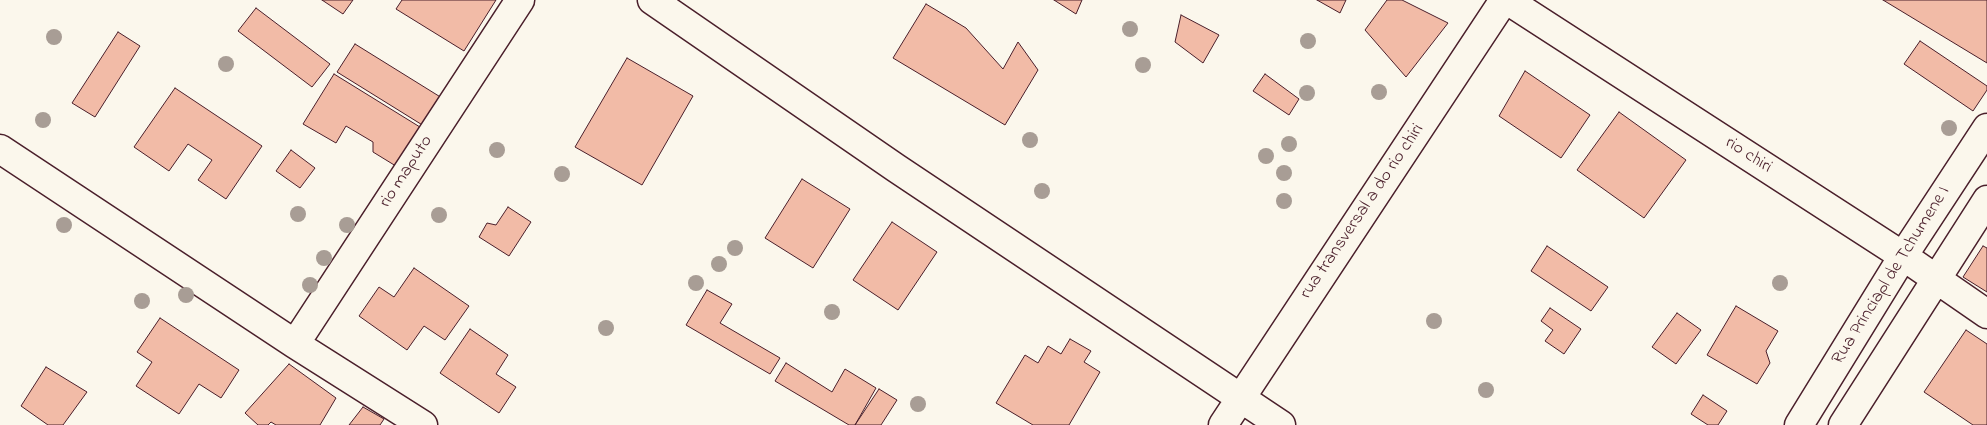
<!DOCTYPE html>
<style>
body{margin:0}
canvas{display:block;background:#fbf7ec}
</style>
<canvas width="1987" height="425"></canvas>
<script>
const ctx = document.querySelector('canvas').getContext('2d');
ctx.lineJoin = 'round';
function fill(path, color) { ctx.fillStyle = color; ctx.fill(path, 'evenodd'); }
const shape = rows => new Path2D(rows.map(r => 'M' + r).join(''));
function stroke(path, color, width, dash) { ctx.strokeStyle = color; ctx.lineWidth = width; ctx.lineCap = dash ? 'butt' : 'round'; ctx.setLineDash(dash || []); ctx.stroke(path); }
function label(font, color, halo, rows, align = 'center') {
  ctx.font = font + ' "Indie Flower",sans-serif'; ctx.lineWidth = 5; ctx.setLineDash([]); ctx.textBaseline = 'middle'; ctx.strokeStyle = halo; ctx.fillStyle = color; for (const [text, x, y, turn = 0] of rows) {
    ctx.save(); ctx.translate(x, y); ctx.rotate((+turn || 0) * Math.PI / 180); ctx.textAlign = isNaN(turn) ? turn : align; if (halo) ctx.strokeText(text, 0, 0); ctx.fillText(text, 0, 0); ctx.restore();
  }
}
const building = shape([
 [322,0,353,0,343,14,322,0],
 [402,0,496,0,464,51,396,9,402,0],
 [1054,0,1082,0,1076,14,1054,0],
 [1317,0,1346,0,1340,13,1317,0],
 [1387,0,1402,0,1448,23,1406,77,1365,30,1387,0],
 [1883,0,1987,0,1987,63,1883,0],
 [926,4,966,28,1003,69,1018,42,1038,70,1005,125,893,58,926,4],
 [256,8,330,64,312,87,238,31,256,8],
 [1181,15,1219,35,1203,63,1175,42,1181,15],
 [118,32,140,46,95,117,72,103,118,32],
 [1920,41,1987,86,1987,90,1973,111,1904,64,1920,41],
 [355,44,442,98,424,126,337,72,355,44],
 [627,58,693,96,642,185,575,147,627,58],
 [1525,71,1590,115,1561,158,1499,116,1525,71],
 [334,74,428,132,404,171,373,152,373,142,346,126,336,143,303,124,334,74],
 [1265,74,1299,99,1289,115,1253,91,1265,74],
 [175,88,262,146,226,199,198,180,212,160,188,144,169,171,134,147,175,88],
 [1619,112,1686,160,1644,218,1577,170,1619,112],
 [291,150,315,168,300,188,276,171,291,150],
 [802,179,850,209,813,268,765,238,802,179],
 [508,207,531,222,509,256,479,237,487,223,496,225,508,207],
 [892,222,937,252,898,310,853,280,892,222],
 [1547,246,1608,287,1591,311,1531,271,1547,246],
 [1983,246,1987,248,1987,292,1963,277,1983,246],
 [414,268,469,306,445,340,424,326,407,350,359,316,379,287,394,297,414,268],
 [707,290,732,304,720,323,780,358,770,374,686,325,707,290],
 [1736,306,1778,331,1766,351,1770,363,1757,384,1707,355,1736,306],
 [1550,308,1581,329,1564,354,1545,341,1553,330,1541,321,1550,308],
 [1677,313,1701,330,1676,364,1652,347,1677,313],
 [160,318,239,370,221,398,199,384,179,414,136,386,152,362,137,352,160,318],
 [470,329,508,355,496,374,516,387,499,413,440,373,470,329],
 [1966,330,1987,344,1987,425,1973,425,1924,392,1966,330],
 [1070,339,1091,351,1084,362,1100,372,1069,425,1033,425,996,403,1025,355,1038,363,1048,346,1061,354,1070,339],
 [786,363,832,392,845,369,876,388,855,425,849,425,775,381,786,363],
 [289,364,336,398,320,425,276,425,271,422,268,425,258,425,245,413,289,364],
 [46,367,87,392,63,425,48,425,21,406,46,367],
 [879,389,897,400,881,425,855,425,879,389],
 [1703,395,1727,411,1718,425,1708,425,1691,414,1703,395],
 [363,407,384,419,380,425,349,425,363,407]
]);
fill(building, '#f2bba7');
stroke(building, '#4a1f2b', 1);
const street = shape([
 [652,0,896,168,1281,425],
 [1507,0,1903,256,1987,314],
 [0,149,295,344,423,425],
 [295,344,520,0],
 [1223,425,1504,0],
 [1799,425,1903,256,1987,128],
 [1843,425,1987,200]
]);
stroke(street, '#4a1f2b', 31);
stroke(street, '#fbf7ec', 28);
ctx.fillStyle = '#a89d95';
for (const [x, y] of [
 [1130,29],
 [54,37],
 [1308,41],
 [226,64],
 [1143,65],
 [1379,92],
 [1307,93],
 [43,120],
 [1949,128],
 [1030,140],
 [1289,144],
 [497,150],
 [1266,156],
 [1284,173],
 [562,174],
 [1042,191],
 [1284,201],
 [298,214],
 [439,215],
 [64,225],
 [347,225],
 [735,248],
 [324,258],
 [719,264],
 [696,283],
 [1780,283],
 [310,285],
 [186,295],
 [142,301],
 [832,312],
 [1434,321],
 [606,328],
 [1486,390],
 [918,404]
]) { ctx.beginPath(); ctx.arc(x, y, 8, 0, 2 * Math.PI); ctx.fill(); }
label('18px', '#4a1f2b', '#fbf7ec', [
 ["rio chiri",1748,156,33],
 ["rio maputo",407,172,-57],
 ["rua transversal a do rio chiri",1363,212,-56],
 ["Rua Princiapl de Tchumene I",1892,276,-58]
]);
</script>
